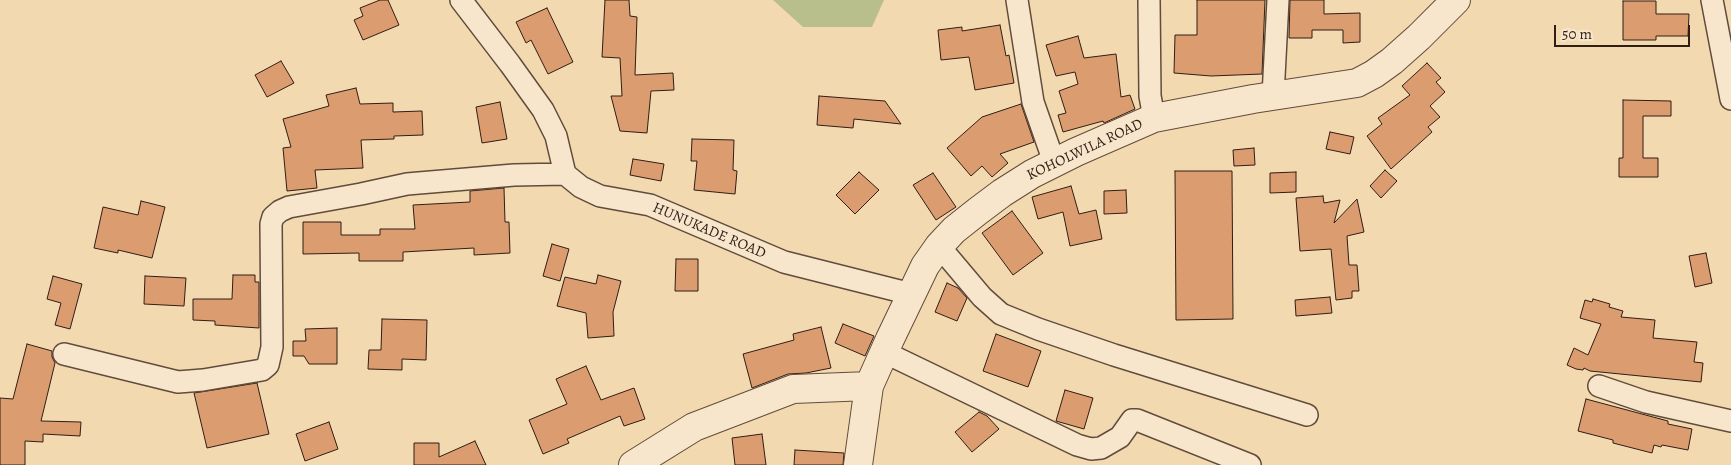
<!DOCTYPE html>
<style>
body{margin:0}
#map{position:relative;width:1731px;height:465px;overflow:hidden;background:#f3d9af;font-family:Alegreya,serif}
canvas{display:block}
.scale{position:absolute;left:1554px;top:25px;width:136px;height:22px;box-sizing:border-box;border:2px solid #301d16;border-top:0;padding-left:6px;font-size:15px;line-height:18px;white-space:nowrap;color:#301d16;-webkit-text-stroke:4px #f7e6cb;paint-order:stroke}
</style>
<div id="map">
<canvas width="1731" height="465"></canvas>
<div class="scale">50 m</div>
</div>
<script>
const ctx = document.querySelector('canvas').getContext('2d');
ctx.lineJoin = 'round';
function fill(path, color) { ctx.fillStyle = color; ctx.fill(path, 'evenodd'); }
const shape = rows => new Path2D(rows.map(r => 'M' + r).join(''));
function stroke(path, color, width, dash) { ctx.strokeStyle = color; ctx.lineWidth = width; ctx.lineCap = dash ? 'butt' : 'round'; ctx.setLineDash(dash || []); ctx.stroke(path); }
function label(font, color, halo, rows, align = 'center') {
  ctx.font = font + ' Alegreya,serif'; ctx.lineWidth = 4; ctx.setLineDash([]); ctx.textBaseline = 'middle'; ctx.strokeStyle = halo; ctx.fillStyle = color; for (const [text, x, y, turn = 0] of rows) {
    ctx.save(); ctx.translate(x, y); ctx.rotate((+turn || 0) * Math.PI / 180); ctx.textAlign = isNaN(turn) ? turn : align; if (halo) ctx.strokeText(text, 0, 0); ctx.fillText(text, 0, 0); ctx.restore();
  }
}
fill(shape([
 [773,0,884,0,872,27,803,27]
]), '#b9bf8c');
const building = shape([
 [380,0,388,0,399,25,363,40,354,20,363,16,360,8,380,0],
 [605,0,629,0,630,16,637,17,635,75,673,73,674,90,651,91,647,133,620,131,611,96,622,96,620,58,602,57,605,0],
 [1197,0,1265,0,1262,74,1211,76,1174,73,1175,35,1197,35,1197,0],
 [1290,0,1324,0,1324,14,1360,13,1360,42,1343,43,1343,30,1312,30,1312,38,1289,38,1290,0],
 [1623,1,1656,1,1656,14,1689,14,1688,36,1656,36,1656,40,1623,40,1623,1],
 [547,8,573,62,548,74,531,40,526,43,516,22,547,8],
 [1000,25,1006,56,1009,55,1014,83,975,90,969,57,941,60,938,30,962,27,962,31,1000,25],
 [1078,36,1084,58,1116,54,1121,97,1130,95,1135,109,1104,123,1103,121,1063,132,1058,115,1066,113,1059,91,1078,84,1075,72,1056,76,1046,45,1078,36],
 [281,61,294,83,267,97,255,75,281,61],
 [1427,63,1441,78,1436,82,1445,92,1430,106,1440,117,1428,127,1432,132,1391,169,1367,136,1382,124,1378,118,1410,95,1402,86,1427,63],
 [356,88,360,104,393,103,393,112,422,111,423,135,394,136,394,139,361,140,363,168,315,170,317,188,287,191,283,148,291,147,283,119,329,106,326,95,356,88],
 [819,96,885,101,901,124,854,119,853,128,817,125,819,96],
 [1623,100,1671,101,1671,116,1643,116,1643,158,1658,158,1658,177,1619,177,1619,158,1623,158,1623,100],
 [500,102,507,139,482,143,476,107,500,102],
 [1021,104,1034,142,1000,154,1008,163,992,177,982,166,971,176,947,148,982,117,1021,104],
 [1330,132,1354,137,1350,154,1326,149,1330,132],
 [692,139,734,140,733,170,737,171,735,194,694,190,697,161,691,161,692,139],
 [1254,148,1255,165,1234,166,1233,150,1254,148],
 [633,159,664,164,661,181,630,175,633,159],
 [1385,170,1397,181,1381,198,1370,186,1385,170],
 [1175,171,1232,171,1233,319,1176,320,1175,171],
 [859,172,879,190,855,214,836,195,859,172],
 [1296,172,1296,192,1270,193,1270,173,1296,172],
 [933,173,956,207,936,220,913,185,933,173],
 [1071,186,1079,214,1096,210,1102,239,1070,246,1063,212,1038,219,1032,197,1071,186],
 [504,188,505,222,509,222,510,253,474,255,474,248,403,252,403,261,359,261,359,253,303,254,303,222,341,222,341,235,380,235,380,229,415,229,413,205,470,202,470,191,504,188],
 [1126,190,1127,213,1104,214,1104,191,1126,190],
 [1323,196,1324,203,1340,200,1334,223,1357,199,1364,232,1347,236,1349,265,1357,265,1359,291,1352,291,1352,298,1336,300,1331,249,1300,251,1296,198,1323,196],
 [141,201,165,207,152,258,118,250,118,253,94,248,103,207,138,215,141,201],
 [1012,211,1043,253,1013,275,982,233,1012,211],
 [552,244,569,249,560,281,543,276,552,244],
 [1706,253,1712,283,1695,287,1689,256,1706,253],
 [676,259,698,259,698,291,675,291,676,259],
 [233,275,255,275,255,282,259,282,259,328,215,325,215,321,193,320,193,299,232,299,233,275],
 [598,275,621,281,613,312,614,336,588,338,586,313,557,306,565,277,596,284,598,275],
 [53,276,82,284,70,329,55,325,61,303,47,299,53,276],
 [145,276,186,278,184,306,144,304,145,276],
 [947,283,958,288,967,298,957,321,935,312,947,283],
 [1330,297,1332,313,1296,316,1295,300,1330,297],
 [1593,299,1610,304,1609,307,1623,311,1621,317,1655,320,1653,338,1697,342,1694,362,1703,363,1701,382,1590,371,1584,368,1583,370,1576,369,1567,365,1574,348,1588,355,1601,324,1580,318,1585,300,1592,302,1593,299],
 [382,319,427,320,426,360,402,359,402,370,368,369,369,350,381,350,382,319],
 [843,324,874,336,865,356,835,343,843,324],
 [821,327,831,368,806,373,788,374,752,388,743,354,794,340,793,334,821,327],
 [337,328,337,364,309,364,304,356,293,356,293,341,306,341,305,329,337,328],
 [996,334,1041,351,1028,387,983,371,996,334],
 [27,344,52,351,52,357,55,363,41,421,81,422,80,436,43,434,43,442,25,441,25,465,0,465,0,398,13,399,27,344],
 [586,366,601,400,634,388,645,419,624,426,620,416,567,439,569,443,543,454,529,420,567,404,556,379,586,366],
 [257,383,269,434,207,448,194,393,257,383],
 [1065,390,1093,398,1084,429,1056,421,1065,390],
 [1586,399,1668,421,1668,424,1692,429,1688,450,1662,445,1661,447,1654,445,1652,453,1613,443,1613,440,1578,431,1586,399],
 [979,412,987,416,999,429,972,452,955,432,979,412],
 [329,422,338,449,305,461,296,434,329,422],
 [762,434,766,465,735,465,732,438,762,434],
 [475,441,486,465,414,465,414,443,439,443,439,457,475,441],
 [795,450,844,453,843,465,794,465,795,450]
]);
fill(building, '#db9c6f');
stroke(building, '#301d16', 1);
const minor = shape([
 [461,0,510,64,543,110,556,136,565,174,581,187,600,196,650,205,784,262,911,294],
 [1017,0,1033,102,1054,162],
 [1149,0,1150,96,1154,118],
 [1712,0,1731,99],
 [1273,96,1278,0],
 [939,246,982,297,1001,314,1038,329,1114,355,1307,415],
 [884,352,1077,445,1091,449,1101,448,1120,437,1132,420,1137,420,1250,465],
 [64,354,178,382,203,380,262,370,268,365,272,347,271,224,273,217,280,211,289,207,361,194,407,184,514,175,565,174],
 [1599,386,1646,402,1731,421]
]);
const tertiary = shape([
 [633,465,694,427,793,389,869,386],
 [858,465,869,386,890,339,925,266,939,246,954,230,978,211,1002,193,1032,174,1076,152,1154,118,1253,99,1357,83,1374,74,1392,61,1419,37,1456,0]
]);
stroke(minor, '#614c3c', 24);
stroke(tertiary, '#614c3c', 30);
stroke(minor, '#f7e6cb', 21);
stroke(tertiary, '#f7e6cb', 28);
label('15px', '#301d16', '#f7e6cb', [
 ["KOHOLWILA ROAD",1085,150,-25],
 ["HUNUKADE ROAD",709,231,23]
]);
</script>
